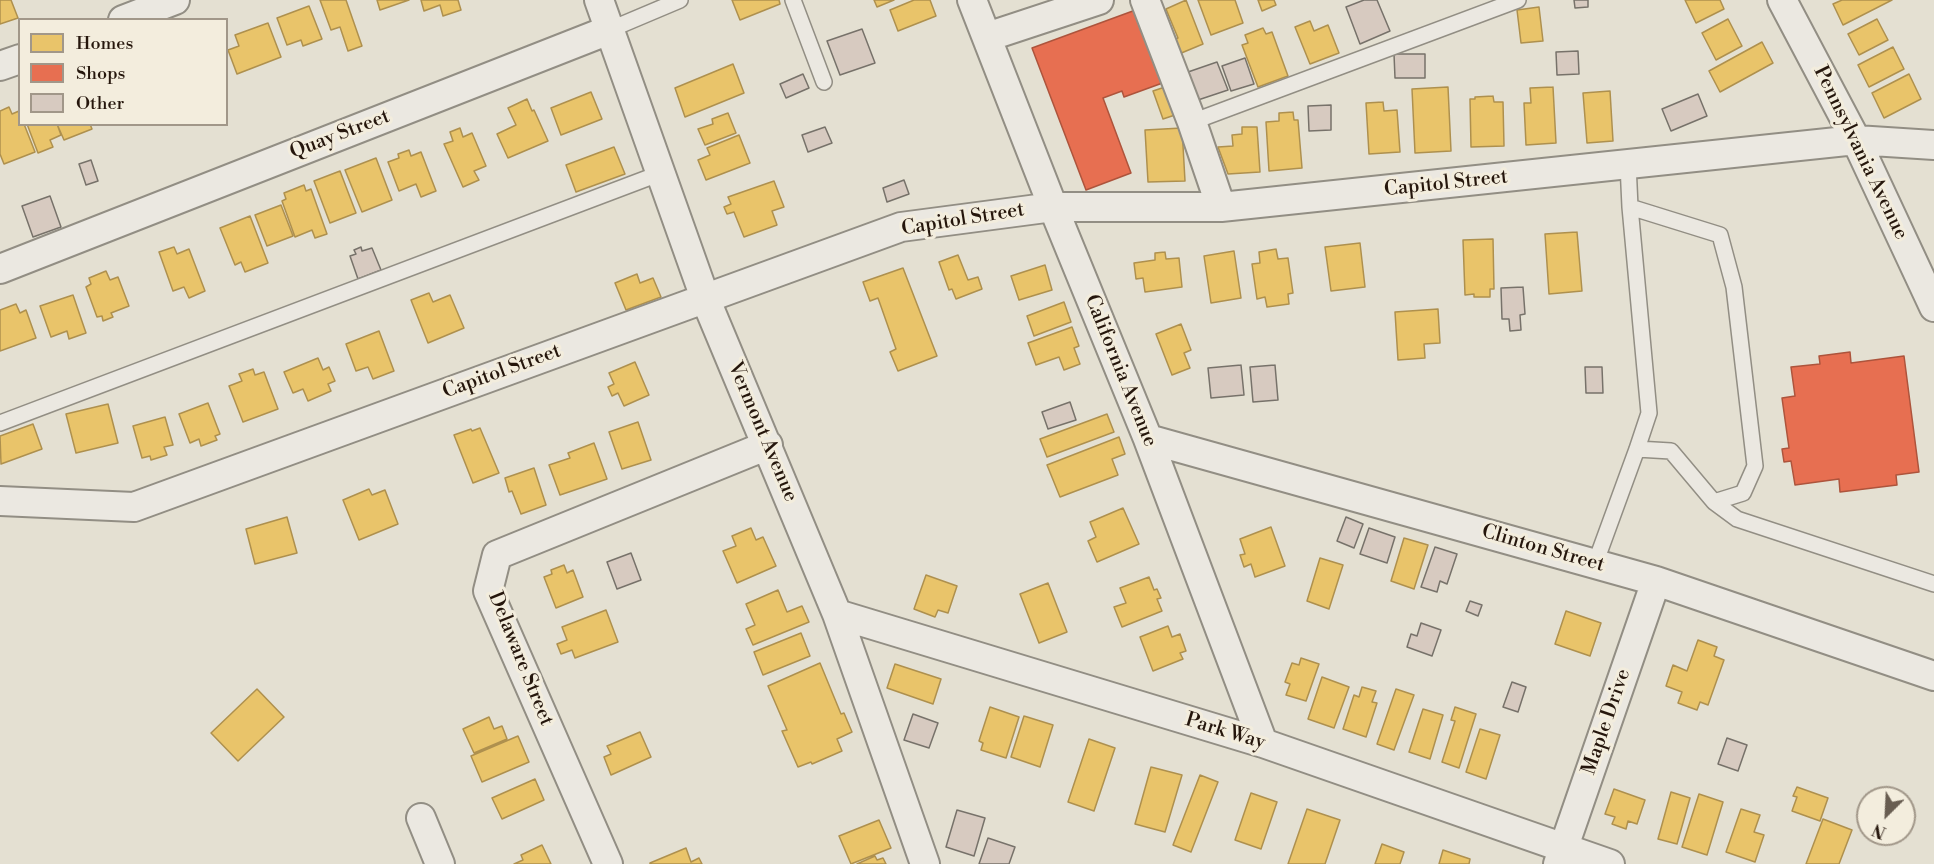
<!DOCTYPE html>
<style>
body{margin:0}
#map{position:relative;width:1934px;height:864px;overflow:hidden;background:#e4e0d2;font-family:"Libre Bodoni",serif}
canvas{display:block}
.legend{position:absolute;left:18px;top:18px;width:210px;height:108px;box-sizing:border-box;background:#f3eddd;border:2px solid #a19789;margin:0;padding:8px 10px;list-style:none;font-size:18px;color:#25160c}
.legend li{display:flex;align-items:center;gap:12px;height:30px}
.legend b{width:30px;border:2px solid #a19789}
.north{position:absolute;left:1856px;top:786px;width:60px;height:60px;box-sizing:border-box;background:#f3eddd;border:2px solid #a19789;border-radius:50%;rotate:204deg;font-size:16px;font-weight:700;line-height:24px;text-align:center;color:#25160c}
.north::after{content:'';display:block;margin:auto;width:21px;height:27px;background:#685d51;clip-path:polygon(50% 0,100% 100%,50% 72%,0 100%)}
</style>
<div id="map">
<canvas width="1934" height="864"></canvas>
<ul class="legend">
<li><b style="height:16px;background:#e9c46a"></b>Homes</li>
<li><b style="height:16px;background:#e76f51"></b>Shops</li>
<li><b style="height:16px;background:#d7cac0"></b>Other</li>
</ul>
<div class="north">N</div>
</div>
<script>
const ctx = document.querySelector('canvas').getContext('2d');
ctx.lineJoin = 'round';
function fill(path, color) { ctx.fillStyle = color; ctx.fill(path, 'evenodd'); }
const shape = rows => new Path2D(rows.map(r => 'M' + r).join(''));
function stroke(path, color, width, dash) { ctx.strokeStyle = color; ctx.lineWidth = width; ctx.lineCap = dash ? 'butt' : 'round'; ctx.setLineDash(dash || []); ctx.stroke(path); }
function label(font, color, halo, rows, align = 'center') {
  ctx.font = font + ' "Libre Bodoni",serif'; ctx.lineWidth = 6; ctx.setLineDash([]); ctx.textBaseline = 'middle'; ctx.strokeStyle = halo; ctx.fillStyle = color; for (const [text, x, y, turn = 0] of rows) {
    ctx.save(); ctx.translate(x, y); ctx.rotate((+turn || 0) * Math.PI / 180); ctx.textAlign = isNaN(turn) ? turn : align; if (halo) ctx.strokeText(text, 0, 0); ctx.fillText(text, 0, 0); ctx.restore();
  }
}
const homes = shape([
 [0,0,11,0,18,18,0,24,0,0],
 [320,0,346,0,362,46,348,51,340,27,331,30,320,0],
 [377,0,409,0,380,10,377,0],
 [421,0,458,0,461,10,443,16,440,5,424,11,421,0],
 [732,0,779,0,780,4,740,20,732,0],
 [874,0,894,0,877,7,874,0],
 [914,0,930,0,936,16,898,31,890,10,914,0],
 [1186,0,1203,44,1179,54,1173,40,1178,38,1166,9,1186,0],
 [1198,0,1235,0,1243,23,1211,35,1198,0],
 [1258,0,1274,0,1276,5,1262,11,1258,0],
 [1685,0,1720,0,1724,9,1696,23,1685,0],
 [1842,0,1892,0,1843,25,1833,4,1842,0],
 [309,6,322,39,303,46,301,40,287,45,277,18,309,6],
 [1539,7,1543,41,1521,43,1517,10,1539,7],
 [1728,19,1742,46,1716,60,1702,33,1728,19],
 [1877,19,1888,40,1859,55,1848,34,1877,19],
 [1310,21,1314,31,1328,25,1339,53,1310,64,1295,27,1310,21],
 [268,23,281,57,237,74,228,50,239,46,235,35,268,23],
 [1263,28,1266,34,1272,32,1288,76,1258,87,1242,45,1248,43,1245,35,1263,28],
 [1762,42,1773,63,1720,92,1709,71,1762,42],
 [1893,47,1904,69,1869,87,1858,65,1893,47],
 [733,64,744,93,685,117,675,88,733,64],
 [1909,74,1921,99,1884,118,1872,93,1909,74],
 [1174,84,1184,112,1163,119,1153,91,1174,84],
 [1448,87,1451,151,1415,153,1412,89,1448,87],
 [1553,87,1556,143,1526,145,1524,103,1531,103,1530,88,1553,87],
 [1610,91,1613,141,1587,143,1583,93,1610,91],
 [591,92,602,119,561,135,551,108,591,92],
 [1493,96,1494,102,1503,102,1504,146,1471,147,1470,99,1475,99,1475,97,1493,96],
 [527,99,532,111,534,110,548,141,508,158,497,134,516,125,508,108,527,99],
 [1383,102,1384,111,1397,110,1400,152,1369,154,1366,103,1383,102],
 [9,107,12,114,19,111,20,124,24,124,35,152,4,164,0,154,0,111,9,107],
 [1293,112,1294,120,1298,120,1302,168,1269,171,1266,122,1279,121,1279,113,1293,112],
 [728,113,736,133,705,145,698,129,713,124,712,119,728,113],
 [27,124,57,124,61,135,50,140,53,147,38,153,27,124],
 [57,124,90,124,92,129,64,140,57,124],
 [1242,127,1257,127,1260,172,1228,174,1218,147,1233,146,1232,135,1242,134,1242,127],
 [460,128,463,137,472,133,486,166,474,171,479,180,463,187,444,144,453,141,450,132,460,128],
 [1182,128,1185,181,1148,182,1145,130,1182,128],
 [739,135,750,163,706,180,698,160,710,155,707,148,739,135],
 [614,147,625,174,576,192,566,165,614,147],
 [409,150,411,156,421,152,436,191,421,197,416,184,399,191,388,162,399,158,398,154,409,150],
 [376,158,392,200,362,212,345,170,376,158],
 [340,171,356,213,330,223,314,181,340,171],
 [774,181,784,207,772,211,777,225,744,237,734,212,727,214,724,207,731,204,728,197,774,181],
 [304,185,306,191,311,189,327,234,315,238,312,230,295,237,282,201,286,199,284,193,304,185],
 [281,205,293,236,267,246,255,215,281,205],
 [250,216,268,263,245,272,241,262,235,265,220,228,250,216],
 [1577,232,1582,291,1549,294,1545,234,1577,232],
 [1493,239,1494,289,1490,289,1490,297,1474,297,1474,294,1465,295,1463,240,1493,239],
 [1360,243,1365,287,1331,291,1325,247,1360,243],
 [174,247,177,254,189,249,205,291,189,298,184,287,173,291,159,252,174,247],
 [1276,249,1278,259,1288,258,1293,293,1288,294,1289,304,1267,307,1265,297,1257,299,1252,264,1260,263,1259,252,1276,249],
 [1234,251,1241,298,1211,303,1204,256,1234,251],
 [1165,252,1166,259,1179,258,1182,287,1145,292,1143,278,1136,279,1134,263,1155,260,1155,253,1165,252],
 [958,255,968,280,978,277,982,289,956,299,952,289,949,290,939,262,958,255],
 [1045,265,1052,290,1019,300,1011,276,1045,265],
 [903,268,937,356,898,371,890,352,896,349,878,298,870,301,863,282,903,268],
 [106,271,110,280,118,277,129,306,111,313,113,317,103,321,102,316,97,317,86,287,91,284,89,278,106,271],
 [637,274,640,283,653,278,661,297,626,310,615,283,637,274],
 [429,293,433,302,450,295,464,328,428,343,411,300,429,293],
 [73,295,86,333,69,339,67,331,51,337,40,306,73,295],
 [1064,302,1071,322,1034,336,1027,316,1064,302],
 [16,304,20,313,26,310,36,338,0,351,0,310,16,304],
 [1438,309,1440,343,1424,344,1425,358,1398,360,1395,312,1438,309],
 [1181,324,1191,350,1184,353,1190,368,1172,375,1156,334,1181,324],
 [1072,327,1079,346,1074,348,1080,364,1064,370,1059,357,1036,365,1028,343,1072,327],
 [379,331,394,371,373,379,368,367,356,371,346,344,379,331],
 [318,358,323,370,329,367,335,381,328,384,331,391,308,401,303,389,293,393,284,372,318,358],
 [635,362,649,395,624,406,618,393,612,396,608,387,614,384,609,373,635,362],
 [253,369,255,375,264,372,278,409,243,422,229,386,242,381,239,374,253,369],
 [208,403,220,434,215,436,217,440,201,446,199,439,190,443,179,414,208,403],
 [108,404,118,443,76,453,66,414,108,404],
 [1107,414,1114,432,1047,457,1040,439,1107,414],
 [165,417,173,445,164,447,167,455,151,460,150,456,142,458,133,426,165,417],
 [638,422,651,460,622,469,609,432,638,422],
 [33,424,42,449,1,464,0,436,33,424],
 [480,428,499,473,473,483,454,435,471,429,472,431,480,428],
 [1119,437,1125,454,1112,459,1118,475,1060,497,1047,465,1119,437],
 [594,443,607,479,560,495,549,465,570,458,568,453,594,443],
 [534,468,546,505,521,514,512,491,509,492,505,478,534,468],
 [369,489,372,495,385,490,398,524,359,540,343,500,369,489],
 [1123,508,1139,544,1097,562,1088,541,1096,537,1090,522,1123,508],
 [287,517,297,553,255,564,246,529,287,517],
 [1271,527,1285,566,1255,577,1251,564,1244,567,1240,555,1245,554,1240,539,1271,527],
 [751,528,756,540,763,537,776,566,737,583,723,551,736,546,732,536,751,528],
 [1404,538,1428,545,1414,589,1391,581,1404,538],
 [1320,558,1343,565,1329,609,1307,601,1320,558],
 [564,565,567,573,573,570,583,597,556,608,544,577,552,574,551,570,564,565],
 [926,575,957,586,948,613,938,610,935,617,914,609,926,575],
 [1149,577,1154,590,1157,589,1161,598,1157,599,1162,611,1122,627,1114,607,1126,603,1120,588,1149,577],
 [1048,583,1067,632,1039,643,1020,594,1048,583],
 [778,590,787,612,802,606,809,622,753,645,746,629,755,625,746,604,778,590],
 [606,610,618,642,575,658,572,650,561,654,557,644,567,640,562,627,606,610],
 [1566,611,1601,623,1590,656,1555,644,1566,611],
 [1168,626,1172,637,1180,634,1186,651,1180,653,1183,659,1153,671,1140,637,1168,626],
 [801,633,810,656,763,675,754,652,801,633],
 [1698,640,1717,647,1714,656,1724,660,1708,705,1700,702,1697,710,1678,703,1682,692,1666,686,1673,665,1687,671,1698,640],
 [1301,658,1319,664,1306,701,1286,695,1290,684,1285,682,1292,663,1299,665,1301,658],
 [820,663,841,714,844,713,852,732,837,739,842,751,812,764,811,762,798,767,782,731,787,730,768,686,820,663],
 [895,664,941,679,933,704,887,688,895,664],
 [1322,677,1349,687,1334,728,1308,719,1322,677],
 [1362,687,1376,691,1372,702,1377,703,1366,737,1343,729,1354,695,1359,697,1362,687],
 [257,689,284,717,238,761,211,733,257,689],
 [1396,689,1414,695,1394,750,1377,744,1396,689],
 [990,707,1019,717,1006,758,981,750,983,743,979,741,990,707],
 [1455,707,1476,714,1459,768,1442,762,1455,721,1451,720,1455,707],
 [1423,709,1443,715,1430,759,1409,752,1423,709],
 [1024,716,1053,725,1040,767,1011,757,1024,716],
 [489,717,494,729,502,726,507,739,474,753,463,729,489,717],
 [1480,729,1500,735,1486,779,1466,772,1480,729],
 [640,732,651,757,611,775,604,757,611,754,607,746,640,732],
 [518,736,529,762,482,782,471,756,518,736],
 [1089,739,1115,748,1094,811,1068,802,1089,739],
 [1151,767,1182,775,1165,832,1135,824,1151,767],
 [1200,775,1218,782,1191,852,1173,845,1200,775],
 [535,779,544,800,502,819,492,798,535,779],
 [1797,787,1828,798,1820,821,1792,811,1797,797,1793,796,1797,787],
 [1614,789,1645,800,1637,824,1628,821,1626,829,1612,824,1615,817,1605,814,1614,789],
 [1671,792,1690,798,1677,844,1658,839,1671,792],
 [1251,793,1277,802,1261,849,1235,840,1251,793],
 [1699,794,1723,802,1707,855,1682,847,1699,794],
 [1307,809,1340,820,1325,864,1288,864,1307,809],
 [1741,809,1760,815,1754,832,1764,835,1755,862,1726,852,1741,809],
 [1823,819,1852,830,1839,864,1806,864,1823,819],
 [879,820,891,848,851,864,839,836,879,820],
 [1382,844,1404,852,1400,864,1375,864,1382,844],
 [542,845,551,864,514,864,523,860,521,855,542,845],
 [686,848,691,862,699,858,702,864,650,864,650,863,686,848],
 [1443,850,1470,859,1469,864,1439,864,1443,850],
 [875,856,877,860,883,858,886,864,857,864,875,856]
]);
fill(homes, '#e9c46a');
stroke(homes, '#ae904e', 1.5);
const shops = shape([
 [1141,8,1168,81,1124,97,1122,91,1103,98,1131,173,1086,190,1032,48,1141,8],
 [1850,352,1851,363,1904,356,1919,472,1896,475,1897,485,1840,492,1839,479,1795,485,1791,461,1784,462,1782,449,1789,448,1782,398,1795,396,1791,367,1820,364,1819,356,1850,352]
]);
fill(shops, '#e76f51');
stroke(shops, '#ad543c', 1.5);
const building = shape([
 [1364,0,1377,0,1390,31,1360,44,1346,7,1364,0],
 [1574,0,1588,0,1588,7,1575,8,1574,0],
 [862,29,875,63,840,75,827,41,862,29],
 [1578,51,1579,74,1557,75,1556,52,1578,51],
 [1394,54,1425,54,1425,78,1395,78,1394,54],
 [1245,58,1254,84,1231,91,1222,66,1245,58],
 [1217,62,1228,90,1198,100,1188,72,1217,62],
 [803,74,809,88,786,98,780,84,803,74],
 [1698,94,1707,116,1671,131,1662,109,1698,94],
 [1331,105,1331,130,1309,131,1308,106,1331,105],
 [825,127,832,143,808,152,802,135,825,127],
 [91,160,98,181,86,185,79,164,91,160],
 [904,180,909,194,887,202,883,188,904,180],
 [50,196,61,227,33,237,22,206,50,196],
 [361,247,362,251,372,248,381,270,358,279,350,256,356,254,354,250,361,247],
 [1523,287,1525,314,1520,315,1521,330,1510,331,1509,319,1502,319,1501,288,1523,287],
 [1241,365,1244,395,1211,398,1208,368,1241,365],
 [1275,365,1278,400,1253,402,1250,367,1275,365],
 [1585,367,1602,367,1603,393,1586,393,1585,367],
 [1070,402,1076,420,1048,429,1042,412,1070,402],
 [1346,517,1363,524,1354,548,1337,541,1346,517],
 [1369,528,1395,537,1387,563,1360,554,1369,528],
 [1435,547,1457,554,1447,584,1440,581,1437,592,1421,587,1435,547],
 [631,553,641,580,617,589,607,562,631,553],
 [1470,601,1482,605,1478,616,1466,611,1470,601],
 [1421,623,1441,630,1432,656,1407,647,1411,634,1417,636,1421,623],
 [1512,682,1526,687,1518,712,1503,707,1512,682],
 [913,714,938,723,929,748,904,740,913,714],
 [1727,738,1747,745,1738,771,1718,764,1727,738],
 [957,810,985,818,974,856,946,847,957,810],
 [988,838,1015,847,1009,864,979,864,988,838]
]);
fill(building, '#d7cac0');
stroke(building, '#77726a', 1.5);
const service = shape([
 [793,0,824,82],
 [609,30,680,0],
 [1192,122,1518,0],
 [1630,207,1720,235,1734,287,1755,466,1743,493,1714,502,1671,451,1637,449],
 [0,423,661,173],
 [1714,502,1737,519,1934,584],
 [1595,564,1637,449,1649,413,1630,207,1628,164]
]);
const minor = shape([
 [599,0,705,298,837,614,925,864],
 [972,0,1053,207,1148,439,1263,743],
 [1145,0,1192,122,1221,207],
 [1782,0,1856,140,1934,307],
 [123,20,175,0],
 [987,37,1099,0],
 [0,66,20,59],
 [0,269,609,30],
 [1148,439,1656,581,1934,676],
 [0,501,134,507,901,227,1053,207,1221,207,1856,140,1934,145],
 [837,614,1263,743,1610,864],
 [421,818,440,864],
 [608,864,488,591,497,555,768,445],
 [1558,864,1656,581]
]);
stroke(service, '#928e84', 18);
stroke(minor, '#928e84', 32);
stroke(service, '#ebe8e1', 15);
stroke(minor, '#ebe8e1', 28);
label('20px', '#25160c', '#f3eddd', [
 ["Quay Street",340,135,-21],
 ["Pennsylvania Avenue",1860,153,64],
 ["Capitol Street",1446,184,-6],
 ["Capitol Street",963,220,-9],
 ["California Avenue",1120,371,68],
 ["Capitol Street",502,372,-20],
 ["Vermont Avenue",762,432,67],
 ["Clinton Street",1543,549,16],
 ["Delaware Street",520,659,68],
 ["Maple Drive",1607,722,-71],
 ["Park Way",1225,732,17]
]);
</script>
